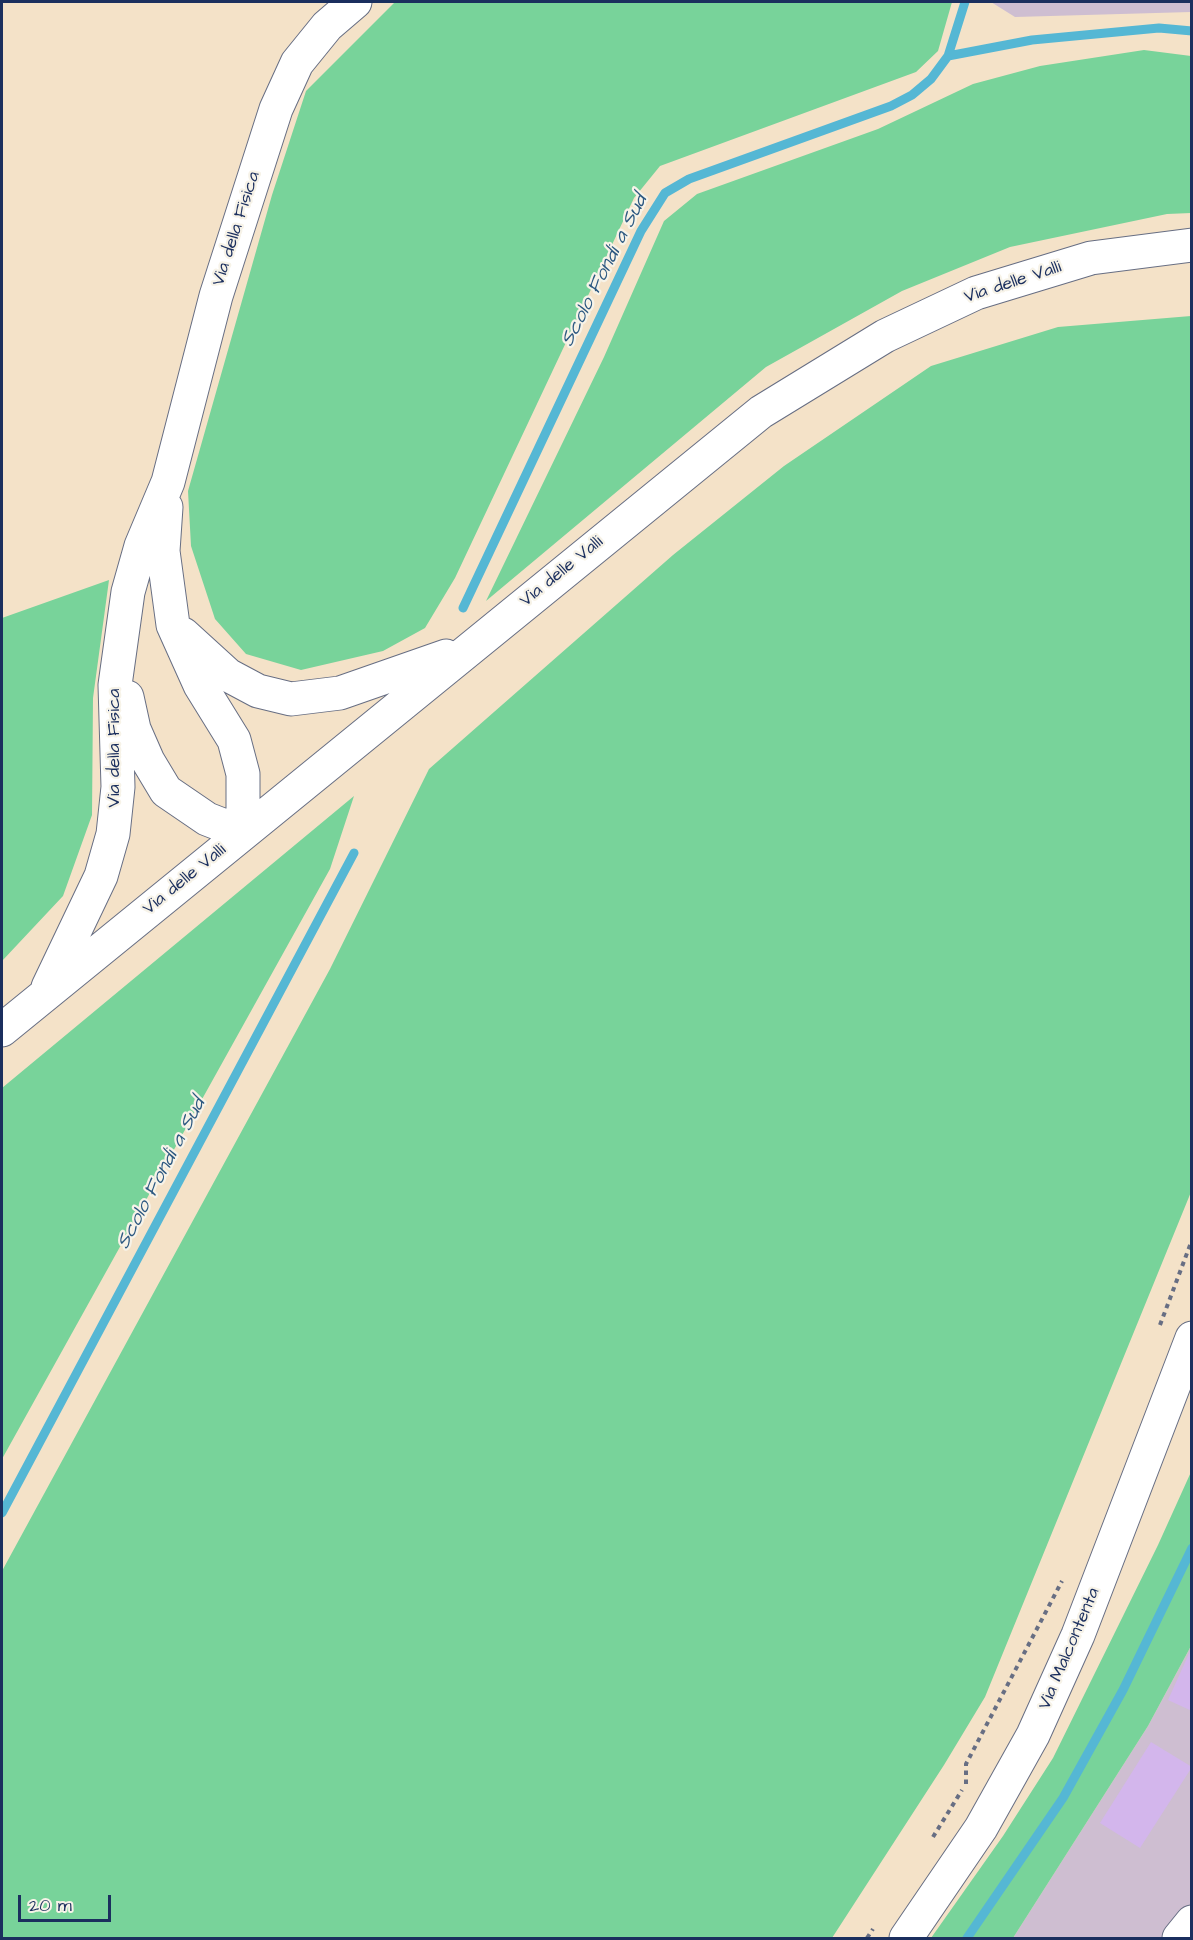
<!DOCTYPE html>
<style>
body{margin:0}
#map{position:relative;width:1193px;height:1940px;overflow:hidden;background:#f4e2c8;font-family:"Architects Daughter",sans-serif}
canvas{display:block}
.frame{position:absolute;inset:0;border:3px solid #1b2f5e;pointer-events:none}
.scale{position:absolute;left:18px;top:1895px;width:93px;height:27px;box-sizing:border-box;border:3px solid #1b2f5e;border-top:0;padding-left:8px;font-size:18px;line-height:21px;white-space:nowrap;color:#1b2f5e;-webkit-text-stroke:4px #f7f3e8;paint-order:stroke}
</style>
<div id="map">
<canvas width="1193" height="1940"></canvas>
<div class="frame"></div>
<div class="scale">20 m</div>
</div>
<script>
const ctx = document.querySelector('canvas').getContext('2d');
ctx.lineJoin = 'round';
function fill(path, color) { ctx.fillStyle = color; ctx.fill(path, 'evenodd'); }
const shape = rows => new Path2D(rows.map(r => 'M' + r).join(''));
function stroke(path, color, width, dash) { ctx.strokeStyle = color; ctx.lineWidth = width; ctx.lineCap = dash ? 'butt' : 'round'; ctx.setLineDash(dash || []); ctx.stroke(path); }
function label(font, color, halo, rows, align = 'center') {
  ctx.font = font + ' "Architects Daughter",sans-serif'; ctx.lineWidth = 4.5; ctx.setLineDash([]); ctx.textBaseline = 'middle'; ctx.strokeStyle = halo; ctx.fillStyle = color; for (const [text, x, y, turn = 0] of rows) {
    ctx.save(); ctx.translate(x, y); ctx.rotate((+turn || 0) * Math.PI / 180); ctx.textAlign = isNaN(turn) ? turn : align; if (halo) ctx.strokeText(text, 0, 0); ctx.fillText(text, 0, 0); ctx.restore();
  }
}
fill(shape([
 [991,2,1191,2,1191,12,1015,17],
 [1191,1646,1191,1938,1013,1938,1148,1726]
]), '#cebed1');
fill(shape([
 [395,2,952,2,938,51,916,72,660,166,634,198,455,578,425,628,383,651,301,670,246,654,215,619,191,546,188,491,272,195,306,91],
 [1144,50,1191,56,1191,213,1167,214,1010,247,902,291,766,367,486,601,604,357,664,221,697,194,878,129,973,84,1040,66],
 [1191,316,1191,1192,985,1697,944,1765,832,1938,2,1938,2,1571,330,969,429,769,673,555,784,466,931,366,1058,327],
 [109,580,93,698,92,815,63,896,2,961,2,618],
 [354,796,330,869,2,1459,2,1088],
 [1191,1472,1191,1646,1148,1726,1013,1938,931,1938,1003,1836,1053,1758,1158,1545]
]), '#78d39a');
stroke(shape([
 [948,56,1032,40,1159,28,1192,31],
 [463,608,641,231,665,193,689,179,891,106,912,95,931,79,948,56,965,2],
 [2,1513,354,853],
 [967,1938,1063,1798,1123,1690,1192,1548]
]), '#55b7d4', 9);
fill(shape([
 [1192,1647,1192,1711,1168,1700],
 [1151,1742,1192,1767,1140,1848,1100,1823]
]), '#d3b6ec');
const minor = shape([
 [166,507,163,551,173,625,200,685,234,740,243,774,243,833],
 [183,634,228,675,258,691,291,699,340,693,446,656],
 [127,697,134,729,148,761,166,791,207,819,243,833],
 [48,987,101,876,113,834,118,787,115,685,128,592,141,546,168,482,216,296,276,109,297,63,327,26,355,2],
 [2,1030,761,412,885,336,976,293,1091,258,1192,245],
 [906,1938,981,1828,1033,1735,1078,1635,1192,1338],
 [1179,1938,1192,1922]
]);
stroke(minor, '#676e83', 35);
stroke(shape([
 [1160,1325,1192,1240],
 [966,1784,966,1764,1062,1581],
 [933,1837,962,1790],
 [867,1938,873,1929]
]), '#676e83', 4, [4.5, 4.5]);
stroke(minor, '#fff', 33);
label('18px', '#1b2f5e', '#f7f3e8', [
 ["Via della Fisica",237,229,-72],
 ["Via delle Valli",1013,283,-18],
 ["Via delle Valli",562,572,-39],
 ["Via della Fisica",115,748,-90],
 ["Via delle Valli",185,880,-39],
 ["Via Malcontenta",1070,1649,-67]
]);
label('italic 20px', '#2c5881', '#f7f3e8', [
 ["Scolo Fondi a Sud",605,271,-63],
 ["Scolo Fondi a Sud",162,1174,-62]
]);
</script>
